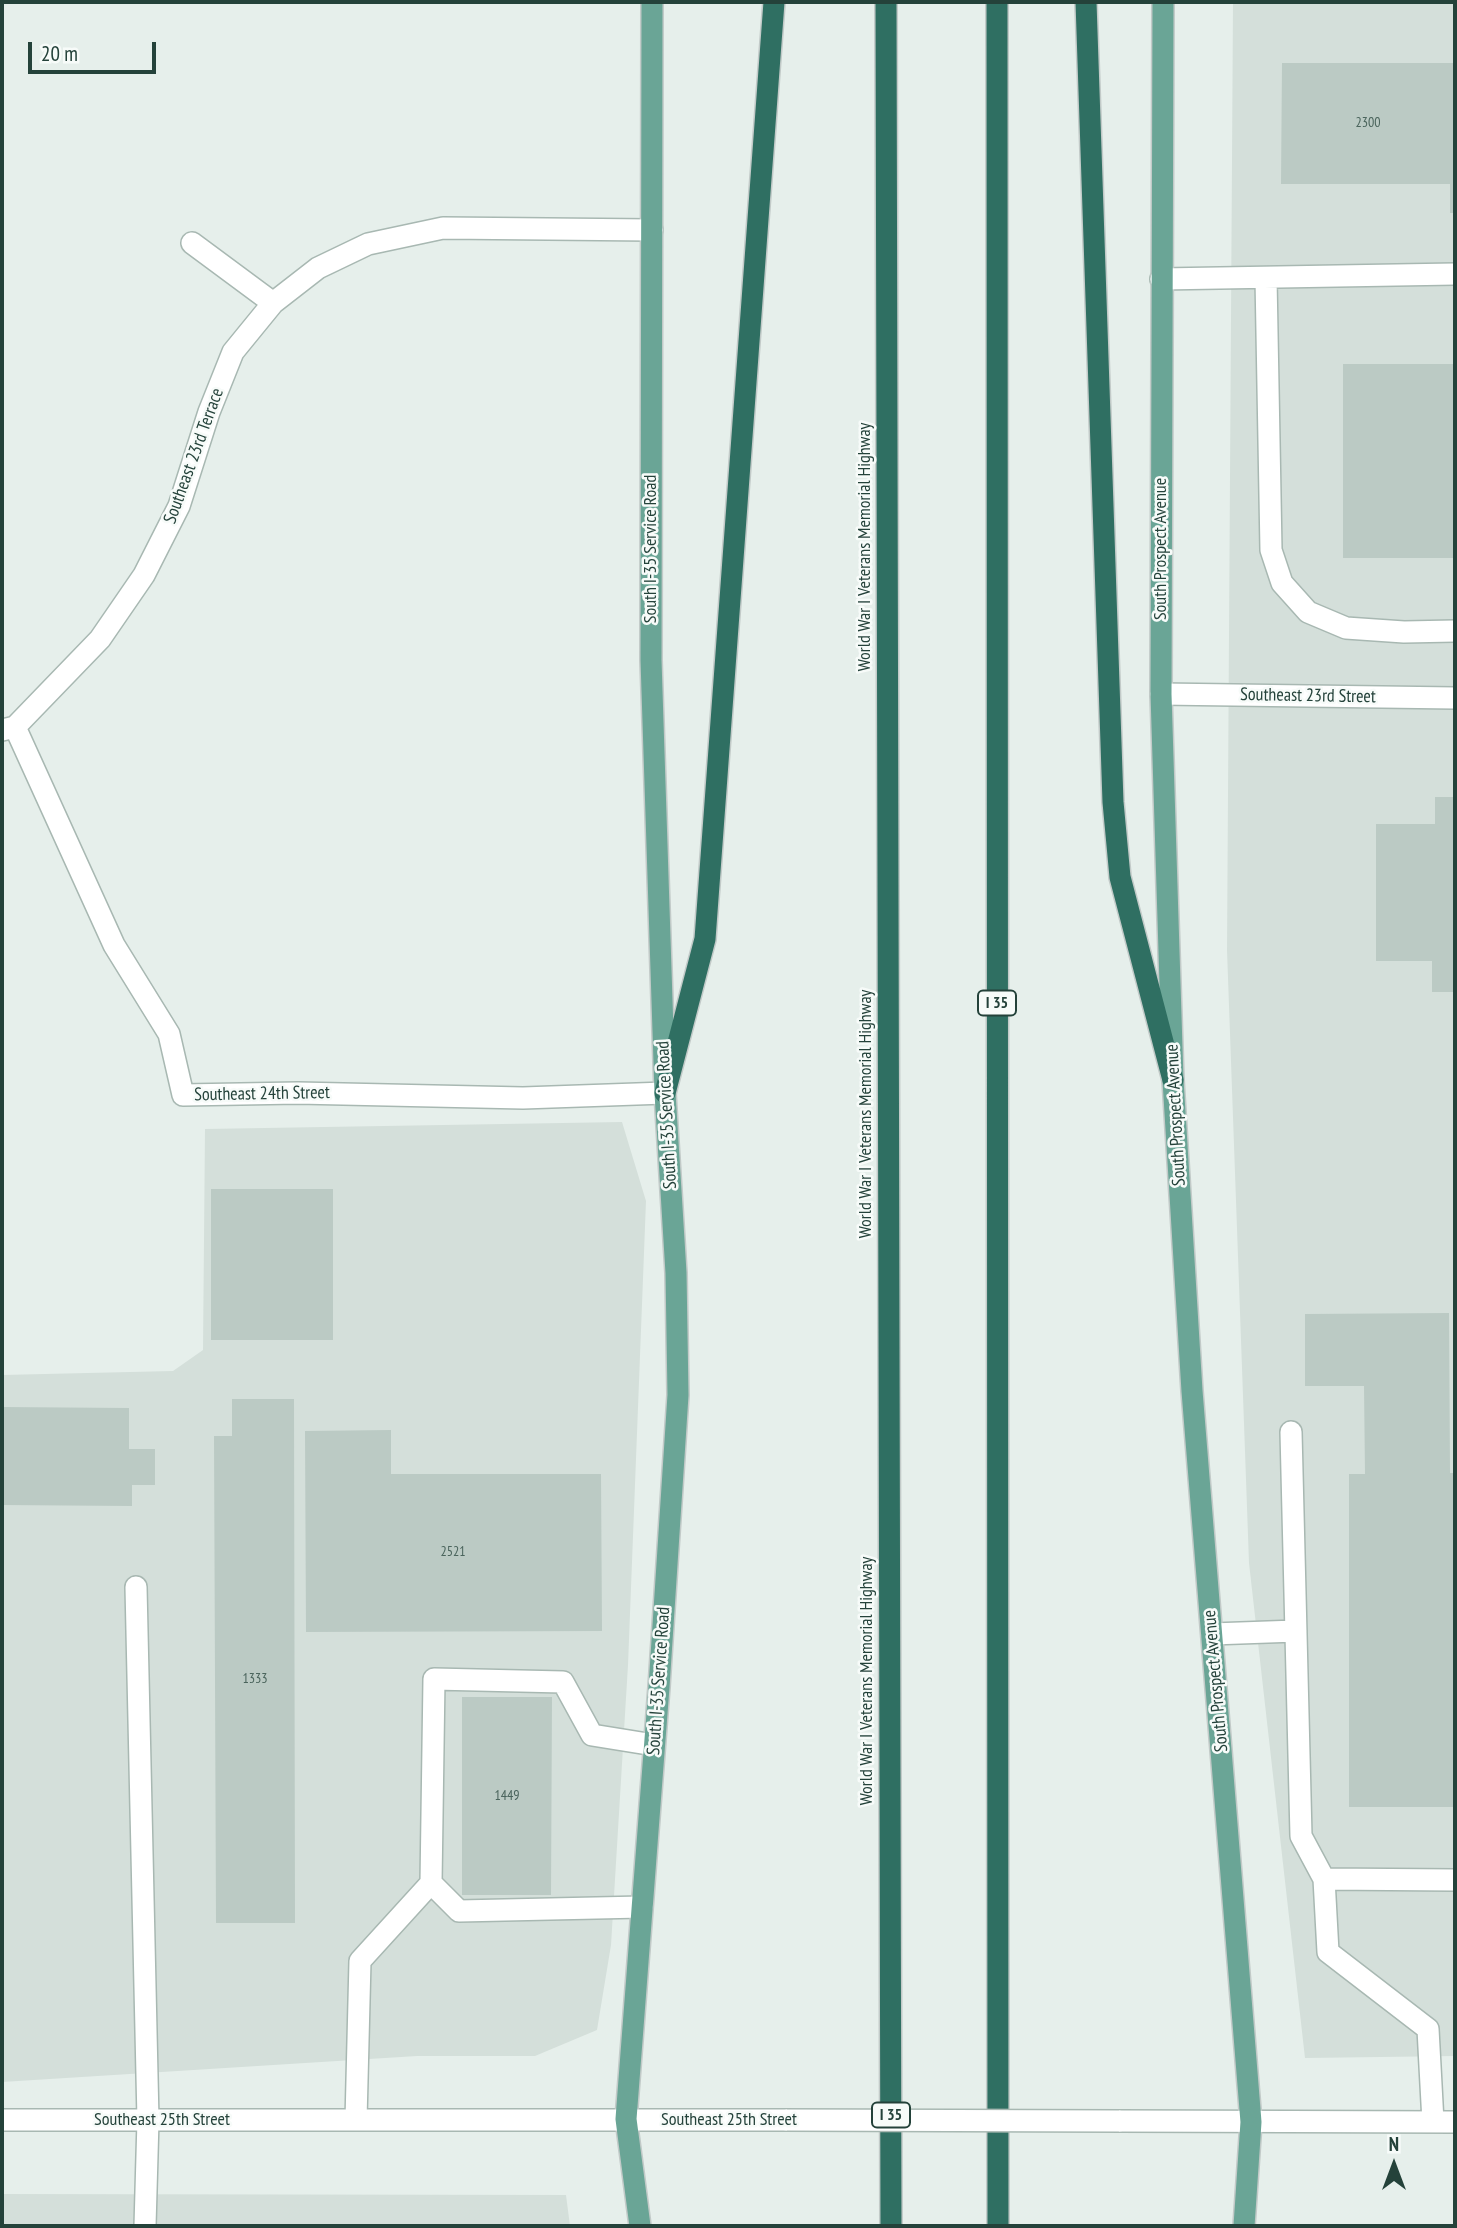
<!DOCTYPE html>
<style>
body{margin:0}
#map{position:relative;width:1457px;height:2228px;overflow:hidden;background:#e6efeb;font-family:"PT Sans Narrow",sans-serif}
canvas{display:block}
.frame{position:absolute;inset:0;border:4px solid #24423a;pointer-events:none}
.north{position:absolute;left:1359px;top:2130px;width:70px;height:70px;-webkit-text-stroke:5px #f7fbf9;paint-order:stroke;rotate:0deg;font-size:19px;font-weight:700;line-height:28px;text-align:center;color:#24423a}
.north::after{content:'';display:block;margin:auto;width:24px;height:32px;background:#24423a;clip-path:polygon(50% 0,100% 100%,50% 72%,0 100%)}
.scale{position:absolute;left:28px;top:42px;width:128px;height:32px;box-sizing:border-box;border:4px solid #24423a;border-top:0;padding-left:9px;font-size:21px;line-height:24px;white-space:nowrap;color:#24423a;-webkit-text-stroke:5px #f7fbf9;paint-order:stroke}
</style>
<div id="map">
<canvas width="1457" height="2228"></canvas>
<div class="frame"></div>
<div class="north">N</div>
<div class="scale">20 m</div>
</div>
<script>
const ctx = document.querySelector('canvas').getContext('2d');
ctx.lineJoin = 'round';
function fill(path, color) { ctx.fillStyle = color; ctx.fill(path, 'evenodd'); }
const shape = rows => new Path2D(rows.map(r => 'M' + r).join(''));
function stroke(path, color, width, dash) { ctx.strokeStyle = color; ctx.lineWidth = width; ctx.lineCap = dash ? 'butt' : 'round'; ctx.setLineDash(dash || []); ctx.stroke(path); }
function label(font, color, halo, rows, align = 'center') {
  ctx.font = font + ' "PT Sans Narrow",sans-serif'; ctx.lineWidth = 5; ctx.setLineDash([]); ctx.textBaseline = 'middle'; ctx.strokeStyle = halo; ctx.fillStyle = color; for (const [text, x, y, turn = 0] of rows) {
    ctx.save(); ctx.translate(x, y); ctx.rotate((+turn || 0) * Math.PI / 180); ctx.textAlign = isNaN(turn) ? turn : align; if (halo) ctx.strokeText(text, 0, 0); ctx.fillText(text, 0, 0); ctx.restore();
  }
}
fill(shape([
 [1233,2,1455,2,1455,2056,1305,2058,1249,1563,1227,950],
 [622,1122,646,1201,628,1665,611,1945,597,2030,535,2056,417,2056,2,2082,2,1375,173,1371,203,1350,205,1129],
 [2,2194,566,2195,570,2226,2,2226]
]), '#d4dfda');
fill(shape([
 [1282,63,1455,63,1455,213,1450,213,1450,184,1281,184],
 [1343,364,1455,364,1455,558,1343,558],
 [1435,797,1455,797,1455,992,1432,992,1432,961,1376,961,1376,824,1435,824],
 [211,1189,333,1189,333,1340,211,1340],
 [1449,1313,1450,1473,1455,1473,1455,1807,1349,1807,1349,1474,1365,1474,1364,1386,1305,1386,1305,1314],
 [232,1399,294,1399,295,1923,216,1923,214,1436,232,1436],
 [2,1407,129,1408,129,1449,155,1449,155,1485,132,1485,132,1506,2,1505],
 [391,1430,391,1474,601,1474,602,1631,306,1632,305,1431],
 [462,1697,552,1697,551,1895,462,1895]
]), '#bbcac4');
const minor = shape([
 [192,243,273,303],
 [1266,278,1271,550,1282,583,1308,612,1346,628,1404,632,1455,631],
 [1161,279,1455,274],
 [1161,694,1455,698],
 [15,727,114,945,169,1034,183,1095,298,1093,523,1098,665,1093],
 [2,730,15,727,100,639,144,575,179,506,209,412,233,352,273,303,318,268,368,244,443,228,652,230],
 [1291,1432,1301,1836,1324,1879],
 [136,1587,148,2120,145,2226],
 [1212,1634,1296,1631],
 [431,1883,459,1911,642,1907],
 [2,2120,787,2120],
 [356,2120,360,1961,431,1883,434,1679,563,1682,592,1735,654,1745],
 [1119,2121,1455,2122],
 [1433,2122,1428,2029,1328,1952,1324,1879,1455,1880]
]);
const major = shape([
 [1163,2,1161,694,1173,1080,1192,1391,1251,2122,1244,2226],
 [640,2226,626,2119,659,1687,678,1395,676,1273,665,1093,651,660,652,2]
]);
const highway = shape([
 [886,2,891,2226],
 [997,2,998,2226],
 [1086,2,1113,802,1120,877,1173,1080],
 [665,1093,705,939,774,2]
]);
stroke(minor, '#a8b8b2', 24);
stroke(major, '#c2cac8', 24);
stroke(highway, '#c2cac8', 24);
stroke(minor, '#fff', 21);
stroke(major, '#6aa596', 21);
stroke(highway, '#2f6f62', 21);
const minorBridge = shape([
 [787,2120,1119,2121]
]);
stroke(minorBridge, '#a8b8b2', 24, []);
stroke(minorBridge, '#fff', 21);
label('14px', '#4a645c', null, [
 ["2300",1368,123],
 ["2521",453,1552],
 ["1333",255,1679],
 ["1449",507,1796]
]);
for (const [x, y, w] of [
 [997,1003,38],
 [891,2115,38]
]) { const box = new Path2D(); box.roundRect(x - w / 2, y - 12.5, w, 25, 5); ctx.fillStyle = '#f7fbf9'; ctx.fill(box); stroke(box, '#24423a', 2); }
label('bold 16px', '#24423a', null, [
 ["I 35",997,1003],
 ["I 35",891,2115]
]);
label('18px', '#24423a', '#f7fbf9', [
 ["Southeast 23rd Terrace",194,456,-70],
 ["World War I Veterans Memorial Highway",865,547,-90],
 ["South I-35 Service Road",651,549,-90],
 ["South Prospect Avenue",1161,549,-90],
 ["Southeast 23rd Street",1308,696,1],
 ["Southeast 24th Street",262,1094,-1],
 ["World War I Veterans Memorial Highway",866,1114,-90],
 ["South I-35 Service Road",667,1115,-93],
 ["South Prospect Avenue",1176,1115,-93],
 ["South I-35 Service Road",659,1681,-86],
 ["World War I Veterans Memorial Highway",867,1681,-90],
 ["South Prospect Avenue",1216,1681,-95],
 ["Southeast 25th Street",162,2120],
 ["Southeast 25th Street",729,2120]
]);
</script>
